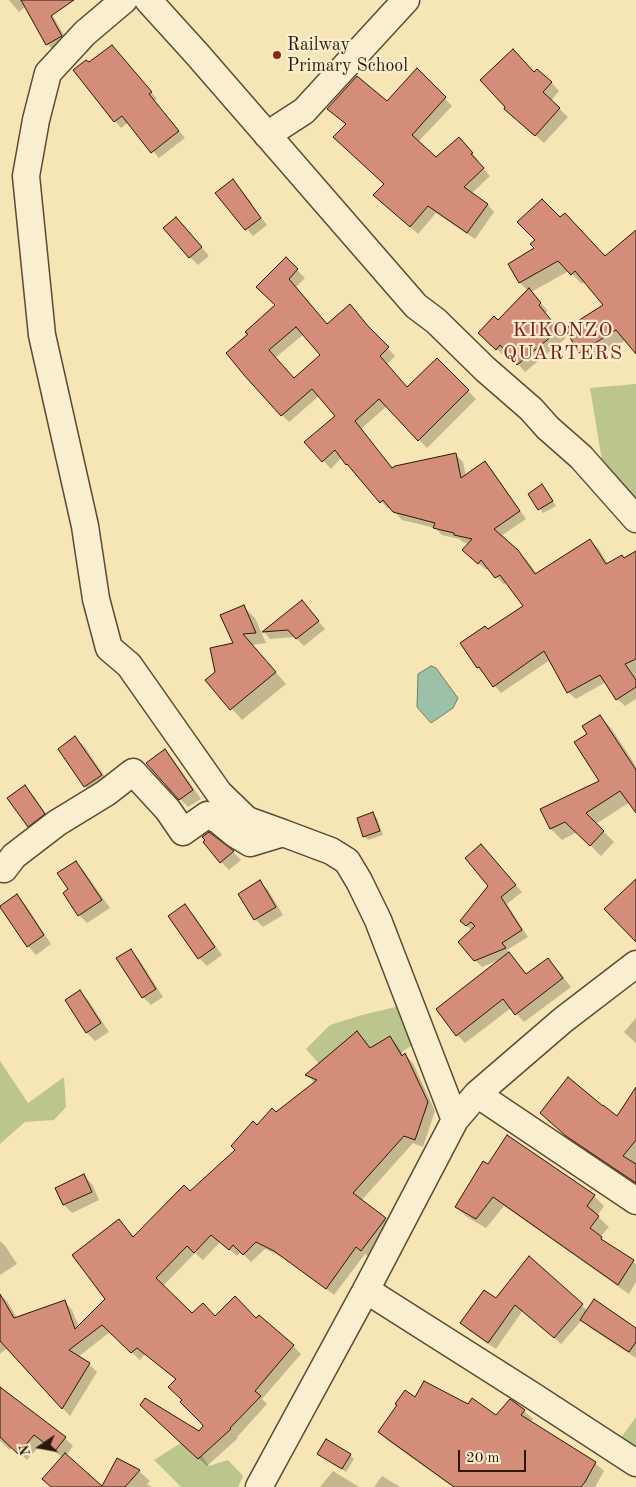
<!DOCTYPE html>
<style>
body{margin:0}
#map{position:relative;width:636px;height:1487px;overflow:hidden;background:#f6e5b5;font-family:"Old Standard TT",serif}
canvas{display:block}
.north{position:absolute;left:15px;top:1422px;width:50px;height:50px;-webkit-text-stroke:4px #f9eecf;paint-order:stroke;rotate:258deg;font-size:14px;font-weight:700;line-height:20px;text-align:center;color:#2c1709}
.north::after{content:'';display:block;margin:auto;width:18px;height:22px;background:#2c1709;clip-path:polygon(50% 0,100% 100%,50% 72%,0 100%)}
.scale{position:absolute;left:458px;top:1450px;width:68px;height:22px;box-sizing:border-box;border:2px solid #2c1709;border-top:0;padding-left:6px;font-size:15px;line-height:18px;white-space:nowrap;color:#2c1709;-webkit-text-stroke:4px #f9eecf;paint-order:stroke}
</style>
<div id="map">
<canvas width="636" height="1487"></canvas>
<div class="north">N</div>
<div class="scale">20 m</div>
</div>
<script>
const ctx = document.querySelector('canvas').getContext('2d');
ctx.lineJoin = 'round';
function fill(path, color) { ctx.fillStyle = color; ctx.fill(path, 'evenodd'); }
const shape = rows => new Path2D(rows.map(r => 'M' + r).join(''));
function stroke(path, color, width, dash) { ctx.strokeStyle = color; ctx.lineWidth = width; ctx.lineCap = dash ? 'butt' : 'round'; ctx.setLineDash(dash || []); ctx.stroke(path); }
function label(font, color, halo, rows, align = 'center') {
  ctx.font = font + ' "Old Standard TT",serif'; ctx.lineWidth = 4.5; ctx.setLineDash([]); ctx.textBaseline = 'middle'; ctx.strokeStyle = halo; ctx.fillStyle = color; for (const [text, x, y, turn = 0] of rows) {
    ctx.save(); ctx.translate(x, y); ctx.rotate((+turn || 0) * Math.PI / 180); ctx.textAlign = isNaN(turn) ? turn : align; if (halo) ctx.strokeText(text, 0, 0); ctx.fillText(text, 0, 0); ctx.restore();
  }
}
fill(shape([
 [636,384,636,505,604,473,590,388],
 [404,1005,419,1040,345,1093,306,1049,330,1025,362,1015],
 [0,1061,28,1103,64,1077,66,1107,54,1120,25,1122,0,1144],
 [636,1417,636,1450,620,1439],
 [184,1441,195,1444,209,1466,228,1460,243,1476,238,1487,181,1487,154,1460]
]), '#bcc58d');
const water = shape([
 [431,666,436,668,458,698,453,708,431,723,417,707,418,674,431,666]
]);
fill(water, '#9dc0a9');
stroke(water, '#707c69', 1);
fill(shape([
 [9,0,39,0,50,11,68,42,54,50,47,44,26,6,19,12],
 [118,53,157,99,154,101,185,138,159,158,129,122,121,128,115,121,75,70],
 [417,70,452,106,418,142,436,158,466,146,479,161,477,162,490,176,471,194,487,204,494,212,475,239,436,213,418,234,382,202,385,185,347,125,336,116,387,103],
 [535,74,551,82,559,91,551,101,568,117,544,143,514,117],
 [233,180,252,203,251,204,267,225,253,236,217,193],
 [560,219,606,258,636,236,636,352,626,340,590,362,580,352,605,305,585,281,582,284,569,271,531,292,548,311,545,313,566,338,525,372,508,352,504,356,480,333,498,322,528,291,520,283,536,249],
 [184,226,209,256,198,265,190,257],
 [286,259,305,278,296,287,328,325,375,335,395,356,386,365,407,388,437,360,476,399,427,448,387,406,361,429,393,469,456,455,463,462,466,476,485,463,492,470,526,519,501,536,526,559,537,574,590,541,598,548,608,564,624,559,636,553,636,699,625,706,617,699,606,682,576,699,568,692,550,660,501,693,478,667,488,630,524,606,507,582,504,585,489,567,486,570,472,558,469,544,463,542,459,539,442,535,435,528,402,520,390,507,388,509,342,457,331,469,306,442,337,416,319,396,289,422,282,415,249,334,276,305],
 [304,334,322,356,295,380,275,358],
 [546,490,556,506,543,513,529,494],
 [302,601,325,629,304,646,295,637,270,639,264,632],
 [244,607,255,618,266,643,252,645,286,684,242,720,207,680,216,672,235,644],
 [600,716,611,728,636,766,636,811,630,802,596,824,614,842,601,856,577,832,562,840,551,829,542,810,601,782,589,734],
 [75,738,84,746,110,784,94,795,85,786,59,749],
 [164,751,173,759,201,799,188,807,180,799],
 [25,787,33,795,52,822,37,834,29,826],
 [373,814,377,818,383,835,368,840,364,836],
 [209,834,233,852,241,860,229,870,221,862],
 [481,845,522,892,507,904,528,937,507,950,511,956,527,975,548,959,556,968,571,987,524,1022,511,1008,465,1043,457,1035,501,959,482,967,475,960,472,931,462,921,490,886],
 [76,863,84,871,110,908,87,923,79,915,70,889],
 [260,882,268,890,283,915,263,927,255,919],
 [17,896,25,904,51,944,36,955,28,946],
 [185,906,193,914,222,955,207,966,199,958],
 [131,951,139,959,163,997,151,1005,143,997],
 [80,992,88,1000,109,1032,95,1041,87,1033,66,1001],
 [636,1018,636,1043,624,1032],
 [357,1033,371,1049,389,1037,397,1045,404,1056,405,1055,413,1063,435,1111,423,1147,413,1143,361,1201,385,1219,393,1226,369,1257,365,1254,334,1295,284,1258,265,1249,251,1262,241,1252,237,1256,220,1242,203,1260,195,1253,163,1286,192,1314,256,1320,293,1346,301,1354,262,1399,267,1404,237,1437,238,1438,207,1466,150,1413,199,1433,204,1426,184,1401,177,1380,145,1354,140,1360,110,1332,78,1357,89,1364,97,1372,70,1416,7,1348,0,1354,0,1295,7,1301,17,1318,65,1302,72,1310,79,1327,106,1299,119,1220,134,1238,190,1193,236,1150,257,1126,315,1083,307,1075],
 [636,1089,636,1184,575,1143,549,1120,618,1118],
 [488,1166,594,1196,604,1206,597,1216,609,1227,600,1237,609,1246,636,1264,636,1282,629,1294,504,1206,486,1228,467,1217,456,1207],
 [84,1176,92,1184,99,1200,72,1213,64,1205,56,1189],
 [0,1241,6,1247,17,1264,0,1275],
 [530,1258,588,1311,635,1329,636,1327,636,1358,590,1328,582,1320,561,1344,523,1310,496,1349,468,1330,462,1323,496,1300],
 [2,1391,65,1438,73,1446,66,1456,101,1487,52,1487,63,1458,43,1442,27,1460,12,1447,10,1450,0,1441,0,1393],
 [416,1399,468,1406,497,1417,524,1411,533,1419,530,1422,595,1463,604,1471,595,1487,453,1487,388,1441,379,1432],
 [319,1454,350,1455,354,1459,346,1472],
 [117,1459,139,1471,150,1481,147,1484,152,1487,102,1487],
 [333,1471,359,1487,320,1487],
 [382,1476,400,1487,374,1487]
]), '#0003');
const building = shape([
 [21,0,74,0,51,16,62,36,46,45,21,0],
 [112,45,152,92,149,94,179,131,151,153,122,116,114,122,73,70,86,60,89,62,112,45],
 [513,49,534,72,537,69,552,82,543,92,560,108,535,136,504,109,505,107,480,80,513,49],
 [417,68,446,97,412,135,436,157,459,137,473,153,471,154,484,168,464,187,488,204,467,233,428,206,410,227,373,195,384,184,333,137,346,124,327,109,357,76,387,101,417,68],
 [233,179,261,218,245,230,215,193,233,179],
 [542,199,560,217,565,213,605,256,636,230,636,354,616,330,579,353,565,329,603,305,575,271,571,275,558,261,519,283,508,264,534,248,530,244,535,240,517,222,542,199],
 [176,217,202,247,189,258,163,228,176,217],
 [286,257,298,269,289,279,327,324,350,304,368,326,389,347,380,356,407,387,437,358,469,390,418,441,379,399,355,421,392,468,395,466,456,453,461,478,485,461,520,511,494,529,518,550,535,574,590,539,606,564,622,555,624,558,636,551,636,659,625,664,636,680,636,687,616,700,600,675,567,693,544,651,493,687,479,667,477,668,460,643,485,626,488,629,523,606,500,575,495,578,481,560,478,564,462,550,472,539,454,535,454,533,433,528,435,523,393,512,383,500,380,503,347,464,346,465,335,450,322,462,304,442,335,416,312,389,281,416,244,375,226,353,248,334,245,332,275,305,256,287,286,257],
 [296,327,320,355,294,378,269,350,296,327],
 [529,288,541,303,539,305,559,330,517,365,500,345,496,350,478,333,494,316,498,320,529,288],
 [542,484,553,501,538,510,528,494,542,484],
 [302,600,319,621,296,639,288,630,262,632,302,600],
 [244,605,256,633,243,634,276,672,230,710,205,680,215,672,210,648,233,643,220,615,244,605],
 [600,715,636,770,636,813,620,791,586,813,604,831,590,846,565,822,550,829,540,809,599,781,574,742,587,734,582,726,600,715],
 [75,736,102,775,84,787,58,749,75,736],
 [165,749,193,790,179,800,146,763,165,749],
 [25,785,45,814,28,827,7,798,25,785],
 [373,812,380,831,363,837,357,818,373,812],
 [209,832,234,851,220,863,203,842,205,840,202,837,209,832],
 [481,844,516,885,501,897,522,930,502,943,506,948,474,961,458,942,475,926,471,922,466,926,460,921,488,886,465,858,481,844],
 [76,861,102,900,78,916,63,893,68,889,57,873,76,861],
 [636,879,636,942,604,909,636,879],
 [260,880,276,907,254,920,238,894,260,880],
 [17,894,44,935,27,947,0,907,0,906,17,894],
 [185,904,215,947,198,959,168,916,185,904],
 [131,949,156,989,142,998,116,958,131,949],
 [509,952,526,974,548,958,563,978,515,1015,503,999,456,1036,436,1009,509,952],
 [80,990,101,1023,86,1033,65,1000,80,990],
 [357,1031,370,1048,390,1036,402,1056,405,1053,428,1102,415,1140,404,1136,353,1193,386,1218,361,1251,356,1247,326,1289,274,1251,256,1242,243,1255,233,1245,229,1250,211,1235,194,1253,187,1246,156,1278,192,1313,203,1303,215,1316,235,1296,256,1318,259,1315,294,1345,255,1391,261,1396,230,1428,231,1429,198,1459,140,1405,145,1398,199,1431,203,1426,201,1423,180,1402,182,1400,168,1387,176,1379,137,1348,131,1353,102,1325,69,1350,90,1363,62,1409,0,1341,0,1294,14,1318,65,1300,75,1329,105,1299,72,1255,119,1219,133,1237,184,1185,190,1191,235,1150,231,1146,253,1121,257,1125,272,1108,276,1112,317,1080,305,1075,357,1031],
 [568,1077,603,1106,603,1105,617,1116,636,1087,636,1140,623,1156,636,1164,636,1183,566,1136,540,1113,568,1077],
 [507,1135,595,1195,587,1206,599,1216,590,1228,602,1237,601,1239,634,1260,618,1285,493,1197,476,1219,455,1207,483,1161,488,1164,507,1135],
 [84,1174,92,1192,63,1205,55,1188,84,1174],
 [529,1256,583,1304,554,1338,515,1305,488,1343,460,1323,484,1290,496,1298,529,1256],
 [594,1299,636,1328,636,1342,629,1352,580,1320,594,1299],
 [424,1381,468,1404,472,1398,496,1415,510,1399,525,1410,521,1415,596,1462,585,1482,581,1487,454,1487,378,1432,397,1405,395,1404,405,1390,415,1397,424,1381],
 [0,1387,66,1437,55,1451,34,1435,18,1454,0,1437,0,1387],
 [326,1439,351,1454,342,1469,317,1454,326,1439],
 [65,1453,102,1486,117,1458,140,1470,125,1487,51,1487,42,1479,65,1453]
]);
fill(building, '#d38d79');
stroke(building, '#2c1709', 1);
const minor = shape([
 [124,0,85,33,48,73,36,120,26,176,42,335,85,526,96,599,109,648,129,665,219,793,247,820,283,833],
 [148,0,197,54,416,306,436,321,485,369,531,409,548,428,581,457,636,519],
 [267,135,304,111,406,0],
 [4,869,14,856,57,823,106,793,133,772,168,810,183,832,207,815,218,820,235,834,250,843,283,833,331,851,347,861,359,881,378,920,455,1120],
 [477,1094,636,1201],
 [366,1290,533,1396,636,1463],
 [259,1487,366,1290,455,1120,477,1094,563,1020,636,964]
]);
stroke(minor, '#5e4a34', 29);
stroke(minor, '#f9eecf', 26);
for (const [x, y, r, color] of [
 [277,55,5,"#8f2418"]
]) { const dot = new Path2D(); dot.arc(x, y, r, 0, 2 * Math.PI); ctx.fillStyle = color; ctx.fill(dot); stroke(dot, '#f9eecf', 2); }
label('18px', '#2c1709', '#f9eecf', [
 ["Railway",287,45],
 ["Primary School",287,66]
], 'left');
ctx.letterSpacing = '1px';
label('20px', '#7a1f14', '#f9eecf', [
 ["KIKONZO",563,331],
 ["QUARTERS",563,354]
]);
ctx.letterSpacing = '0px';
</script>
